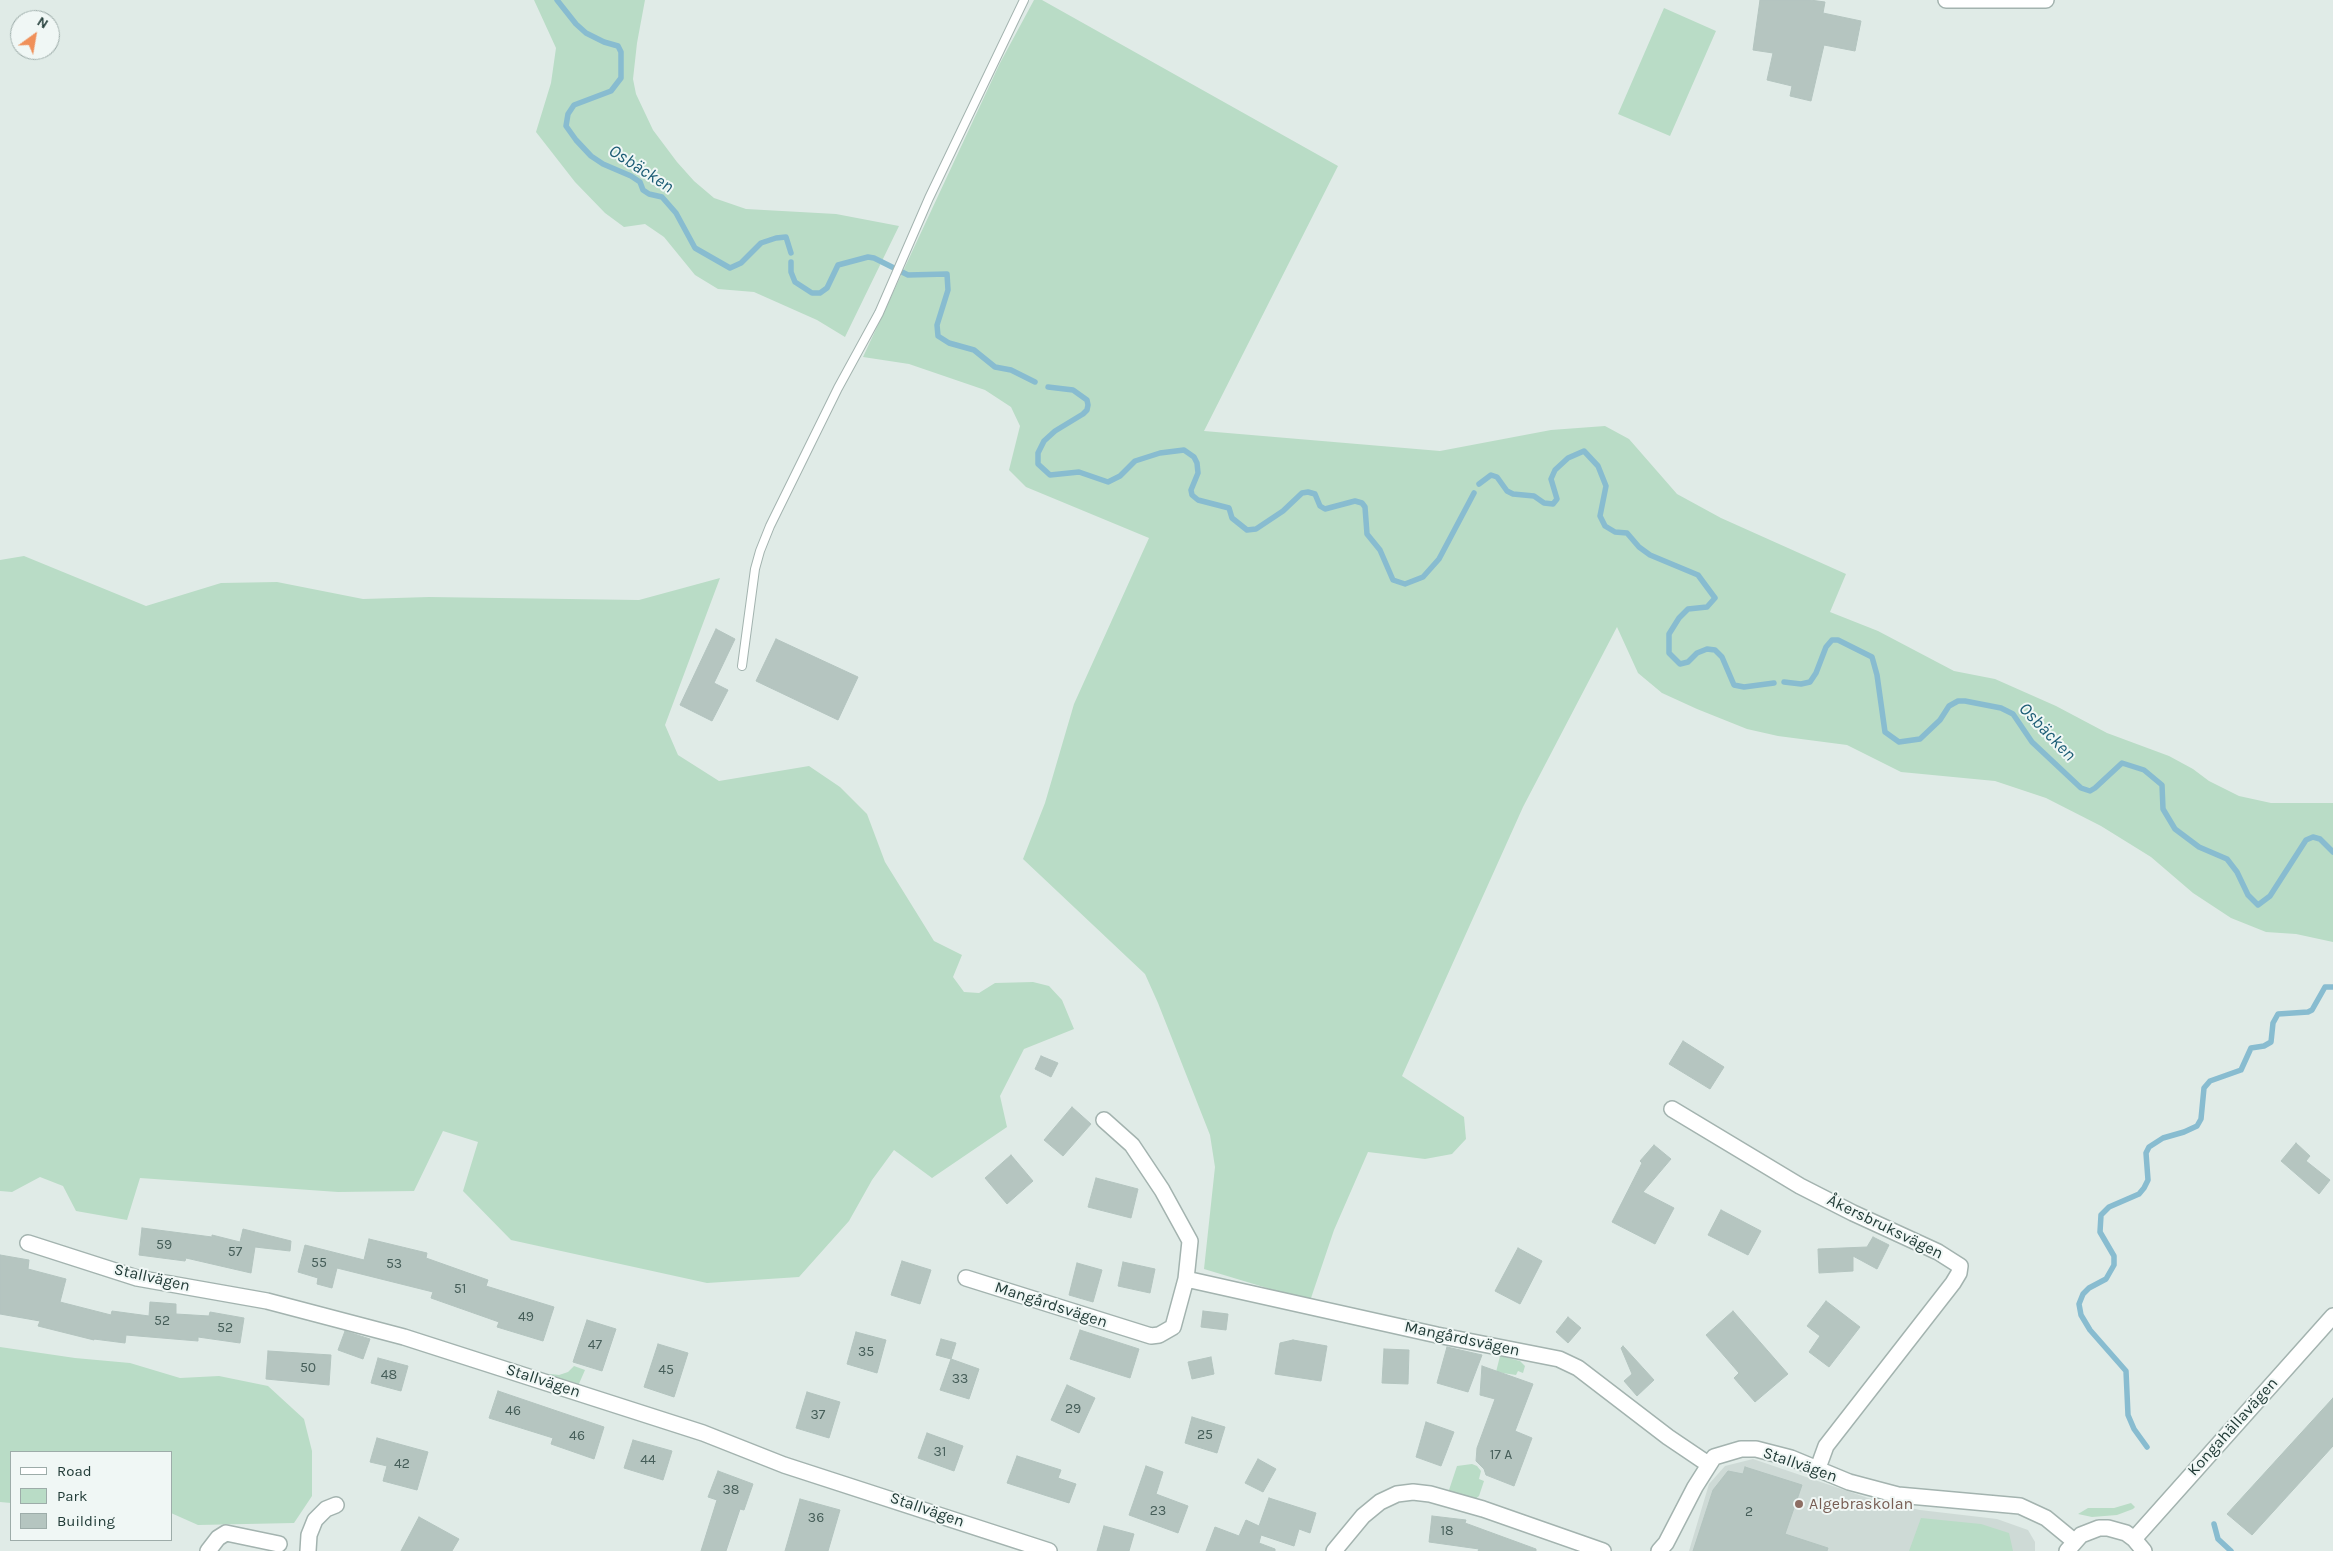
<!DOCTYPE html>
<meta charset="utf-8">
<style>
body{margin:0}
#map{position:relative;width:2333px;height:1551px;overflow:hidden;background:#e0ebe7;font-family:Karla,sans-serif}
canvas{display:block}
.legend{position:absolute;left:10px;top:1451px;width:162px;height:90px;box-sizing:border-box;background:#f0f7f5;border:1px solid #9daca9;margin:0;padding:6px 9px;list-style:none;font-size:15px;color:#213b37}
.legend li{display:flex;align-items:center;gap:10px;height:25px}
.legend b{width:25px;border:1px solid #9daca9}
.north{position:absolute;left:10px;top:10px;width:50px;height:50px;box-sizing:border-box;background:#f0f7f5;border:1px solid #9daca9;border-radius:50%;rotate:32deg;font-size:14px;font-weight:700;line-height:20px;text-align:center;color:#213b37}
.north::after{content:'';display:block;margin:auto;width:18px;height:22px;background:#f09059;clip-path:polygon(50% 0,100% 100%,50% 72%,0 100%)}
</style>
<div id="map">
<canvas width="2333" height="1551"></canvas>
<ul class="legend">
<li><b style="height:6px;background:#fff"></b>Road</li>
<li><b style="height:14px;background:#b9dcc6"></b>Park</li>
<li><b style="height:14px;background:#b5c5c0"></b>Building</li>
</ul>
<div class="north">N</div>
</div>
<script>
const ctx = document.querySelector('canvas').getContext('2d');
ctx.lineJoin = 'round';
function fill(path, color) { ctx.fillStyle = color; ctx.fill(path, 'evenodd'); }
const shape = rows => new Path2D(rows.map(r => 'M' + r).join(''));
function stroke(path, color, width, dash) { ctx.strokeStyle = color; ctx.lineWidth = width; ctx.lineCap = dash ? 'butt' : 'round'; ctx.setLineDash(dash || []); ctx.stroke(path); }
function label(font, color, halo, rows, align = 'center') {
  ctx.font = font + ' Karla,sans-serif'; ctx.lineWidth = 4; ctx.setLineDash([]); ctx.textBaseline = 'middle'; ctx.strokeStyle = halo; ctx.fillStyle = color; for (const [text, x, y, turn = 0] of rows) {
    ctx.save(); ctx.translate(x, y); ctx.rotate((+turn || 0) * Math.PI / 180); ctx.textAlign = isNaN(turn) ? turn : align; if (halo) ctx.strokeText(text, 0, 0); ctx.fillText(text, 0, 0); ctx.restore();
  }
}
fill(shape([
 [1753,1459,1868,1498,1920,1510,1997,1519,2028,1530,2035,1542,2035,1551,1689,1551,1709,1484,1725,1466]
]), '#cedad6');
fill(shape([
 [534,0,645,0,637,43,633,79,636,94,653,130,677,162,694,181,714,198,746,209,836,214,899,226,845,337,817,320,754,292,718,289,695,275,664,237,645,224,624,227,605,213,575,182,536,132,551,83,556,48],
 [1034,0,1042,0,1338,166,1204,431,1440,451,1551,430,1605,426,1629,439,1677,494,1721,518,1846,574,1830,612,1878,631,1954,671,1995,679,2056,706,2107,733,2169,756,2193,769,2209,781,2239,796,2271,803,2333,803,2333,942,2296,934,2266,932,2231,918,2193,893,2151,857,2101,826,2046,798,1995,781,1901,772,1847,745,1778,736,1747,729,1697,709,1662,693,1638,673,1617,627,1523,807,1402,1076,1464,1117,1466,1139,1452,1154,1425,1159,1368,1152,1334,1230,1310,1301,1204,1269,1215,1167,1210,1135,1158,1003,1145,974,1023,859,1045,803,1074,704,1149,538,1026,487,1009,470,1020,426,1011,407,985,390,909,364,863,357,1000,63],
 [1664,8,1716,31,1670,136,1618,114],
 [24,556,146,606,221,583,277,582,363,599,429,597,639,600,720,578,665,725,678,755,719,781,809,766,840,787,867,814,885,862,934,941,962,955,953,977,964,992,979,993,995,983,1033,982,1049,986,1062,1000,1074,1029,1024,1049,1000,1096,1007,1127,932,1178,894,1150,872,1180,849,1221,799,1277,707,1283,511,1240,463,1191,478,1142,443,1131,414,1191,338,1192,140,1178,127,1220,76,1211,63,1186,40,1177,12,1192,0,1191,0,560],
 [0,1347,75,1358,130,1363,180,1378,219,1376,268,1386,304,1419,312,1451,312,1496,294,1523,198,1525,171,1513,171,1452,11,1452,11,1503,0,1502],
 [1500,1356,1520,1361,1525,1366,1523,1373,1518,1371,1516,1375,1496,1372],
 [574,1366,585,1370,578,1386,548,1377,551,1374,559,1375,568,1372],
 [1472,1464,1477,1466,1481,1471,1479,1479,1484,1481,1479,1496,1473,1501,1448,1493,1457,1466],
 [2131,1503,2135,1507,2133,1509,2117,1515,2092,1517,2078,1514,2088,1508,2114,1508],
 [1921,1518,1981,1524,2009,1533,2013,1551,1909,1551]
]), '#b9dcc6');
stroke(shape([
 [557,0,576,24,586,33,604,42,618,46,621,52,621,78,611,91,574,105,568,114,566,126,576,140,591,156,603,164,631,176,640,182,643,190,649,194,662,197,676,213,695,248,730,268,741,263,761,243,776,238,786,237,791,253],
 [791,262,791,272,795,282,812,293,820,293,827,288,838,265,868,257,874,258,908,275,947,274,948,290,937,325,938,336,949,343,974,350,995,367,1011,370,1035,382],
 [1048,387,1073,390,1087,400,1088,405,1087,410,1083,414,1055,431,1044,441,1038,453,1038,464,1050,475,1079,472,1108,482,1120,476,1135,461,1160,453,1184,450,1194,457,1197,463,1198,473,1191,490,1192,495,1198,500,1229,508,1232,518,1247,530,1256,529,1283,511,1302,493,1308,492,1315,494,1320,506,1325,509,1355,501,1362,503,1365,507,1367,534,1380,550,1393,580,1405,584,1423,577,1439,559,1474,493],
 [1479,484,1491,475,1497,477,1507,491,1513,494,1534,496,1544,503,1553,504,1557,499,1551,479,1555,470,1568,458,1584,451,1598,466,1606,486,1600,516,1605,526,1615,532,1627,533,1639,547,1650,555,1698,575,1715,598,1707,607,1688,609,1679,618,1669,634,1669,653,1680,664,1688,662,1697,653,1707,649,1715,650,1722,657,1734,685,1744,687,1774,683],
 [1784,682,1801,684,1810,682,1816,673,1826,647,1832,640,1838,640,1872,657,1877,675,1885,732,1899,742,1920,739,1940,720,1949,706,1958,701,1965,701,2001,708,2013,714,2032,742,2081,788,2090,791,2095,788,2122,763,2144,770,2162,785,2163,809,2175,829,2199,847,2227,859,2237,872,2248,895,2258,905,2270,896,2306,840,2313,837,2320,839,2333,852],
 [2147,1447,2134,1429,2128,1415,2126,1371,2090,1330,2081,1315,2079,1304,2083,1294,2089,1288,2106,1279,2114,1265,2114,1256,2100,1232,2101,1215,2109,1207,2139,1194,2144,1188,2148,1180,2146,1153,2149,1147,2163,1138,2184,1132,2197,1126,2201,1119,2204,1088,2210,1081,2241,1070,2251,1048,2264,1046,2271,1042,2273,1023,2278,1014,2308,1012,2312,1010,2325,987,2333,987],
 [2214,1524,2218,1539,2231,1551]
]), '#88bcd0', 5.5);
const building = shape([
 [1760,0,1810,0,1825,2,1823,13,1861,21,1855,51,1824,45,1811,101,1790,96,1792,86,1767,80,1773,53,1753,50,1760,0],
 [716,629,735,639,714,683,728,690,712,721,680,705,716,629],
 [776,639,858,677,838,720,756,681,776,639],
 [1683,1041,1724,1067,1710,1089,1669,1064,1683,1041],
 [1041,1056,1058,1063,1051,1077,1035,1069,1041,1056],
 [1072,1107,1091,1124,1063,1156,1044,1140,1072,1107],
 [2296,1143,2310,1156,2306,1161,2330,1180,2319,1194,2281,1161,2296,1143],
 [1654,1145,1671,1159,1643,1192,1674,1208,1655,1244,1612,1222,1642,1163,1640,1161,1654,1145],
 [1011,1155,1033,1181,1007,1204,985,1178,1011,1155],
 [1096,1178,1138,1189,1131,1218,1088,1207,1096,1178],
 [1721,1210,1761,1231,1748,1255,1708,1235,1721,1210],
 [142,1228,212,1237,212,1235,240,1242,243,1229,291,1241,290,1251,255,1247,251,1273,186,1258,185,1261,139,1255,142,1228],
 [1873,1237,1889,1245,1877,1269,1853,1256,1853,1271,1819,1273,1818,1249,1867,1247,1873,1237],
 [369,1239,427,1253,426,1258,488,1280,486,1286,554,1307,543,1341,497,1327,499,1322,431,1298,433,1292,337,1268,332,1288,317,1284,318,1278,298,1272,305,1245,364,1260,369,1239],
 [1518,1248,1542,1261,1520,1304,1495,1291,1518,1248],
 [0,1255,29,1260,28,1269,66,1279,60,1302,111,1315,112,1311,149,1316,150,1302,176,1304,176,1314,209,1316,210,1312,244,1318,240,1343,198,1337,198,1341,126,1335,125,1343,94,1339,94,1340,38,1326,40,1321,0,1314,0,1255],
 [902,1261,931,1270,920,1304,891,1295,902,1261],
 [1123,1262,1155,1269,1150,1293,1118,1286,1123,1262],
 [1077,1263,1102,1270,1093,1302,1069,1295,1077,1263],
 [1826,1301,1860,1327,1829,1367,1809,1352,1820,1336,1807,1326,1826,1301],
 [1203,1311,1228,1314,1226,1330,1201,1327,1203,1311],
 [1733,1311,1788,1374,1755,1402,1734,1378,1739,1373,1706,1335,1733,1311],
 [1568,1317,1581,1328,1568,1343,1556,1332,1568,1317],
 [587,1320,616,1329,602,1371,573,1362,587,1320],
 [1080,1330,1139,1349,1130,1378,1070,1359,1080,1330],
 [345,1331,370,1339,363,1359,338,1350,345,1331],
 [856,1332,886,1340,877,1373,847,1364,856,1332],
 [941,1339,956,1343,951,1359,936,1355,941,1339],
 [1293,1340,1327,1346,1321,1381,1275,1374,1280,1343,1293,1340],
 [658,1344,688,1353,674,1397,644,1387,658,1344],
 [1623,1346,1654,1380,1637,1396,1624,1381,1632,1374,1621,1348,1623,1346],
 [1447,1347,1482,1355,1468,1392,1437,1383,1447,1347],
 [1384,1349,1409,1350,1408,1384,1382,1383,1384,1349],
 [268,1351,331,1355,329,1385,266,1379,268,1351],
 [1211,1357,1214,1374,1192,1379,1188,1362,1211,1357],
 [378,1358,408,1366,401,1391,371,1383,378,1358],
 [951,1359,979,1369,969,1399,940,1390,951,1359],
 [1482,1366,1533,1384,1515,1431,1532,1438,1514,1486,1486,1475,1484,1469,1476,1461,1477,1448,1495,1399,1480,1395,1482,1366],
 [1067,1385,1095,1398,1079,1433,1051,1420,1067,1385],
 [498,1391,604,1427,594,1459,551,1444,553,1438,489,1418,498,1391],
 [807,1392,840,1402,829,1438,796,1428,807,1392],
 [2333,1398,2333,1446,2252,1535,2227,1514,2333,1398],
 [1192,1417,1225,1427,1217,1453,1185,1443,1192,1417],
 [1426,1422,1454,1432,1441,1466,1416,1457,1426,1422],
 [927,1433,963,1446,954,1471,918,1458,927,1433],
 [377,1438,428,1452,417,1490,383,1481,387,1466,370,1462,377,1438],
 [633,1440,672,1451,663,1480,624,1468,633,1440],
 [1017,1456,1061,1470,1058,1478,1076,1484,1069,1503,1007,1483,1017,1456],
 [1258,1459,1276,1469,1263,1492,1245,1483,1258,1459],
 [1146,1466,1163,1472,1156,1494,1188,1506,1178,1533,1129,1515,1146,1466],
 [1745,1467,1802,1485,1785,1534,1828,1548,1827,1551,1693,1551,1713,1490,1728,1471,1743,1474,1745,1467],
 [718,1471,753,1484,744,1510,740,1509,726,1551,701,1551,717,1500,708,1497,718,1471],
 [1269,1498,1316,1513,1310,1533,1299,1529,1294,1546,1261,1535,1259,1543,1275,1549,1275,1551,1206,1551,1215,1527,1239,1536,1246,1520,1259,1526,1269,1498],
 [800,1499,840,1510,828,1551,785,1551,800,1499],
 [1432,1516,1466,1520,1465,1523,1536,1549,1536,1551,1478,1551,1479,1549,1429,1542,1432,1516],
 [419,1517,459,1539,452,1551,401,1551,419,1517],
 [1104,1526,1134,1534,1129,1551,1097,1551,1104,1526]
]);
fill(building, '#b5c5c0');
stroke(building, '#b3c4bf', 1);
const service = shape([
 [742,666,755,569,760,551,770,526,838,388,879,313,929,198,1024,0]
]);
const minor = shape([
 [1946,0,2046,0],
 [1672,1109,1800,1186,1853,1213,1938,1252,1960,1266,1959,1273,1953,1283,1826,1446,1818,1468],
 [1104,1120,1132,1145,1162,1190,1190,1241,1186,1279],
 [28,1243,137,1278,267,1301,404,1337,703,1433,784,1465,1049,1551],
 [966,1278,1151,1336,1159,1335,1173,1327,1186,1279,1437,1335,1559,1359,1578,1368,1668,1437,1708,1464],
 [208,1551,218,1538,226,1533,279,1544],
 [308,1551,309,1535,315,1520,326,1509,336,1505],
 [1334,1551,1363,1516,1380,1502,1397,1494,1413,1492,1430,1494,1483,1509,1603,1551],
 [1659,1551,1666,1543,1695,1487,1714,1457,1741,1449,1756,1449,1791,1458,1849,1482,1898,1495,2020,1506,2046,1518,2074,1541]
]);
const tertiary = shape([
 [2134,1539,2333,1316],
 [2067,1551,2081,1535,2099,1528,2108,1528,2126,1533,2134,1539,2144,1551]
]);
stroke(service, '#a3b3af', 10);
stroke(minor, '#a3b3af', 18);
stroke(tertiary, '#a3b3af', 18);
stroke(service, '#fff', 8);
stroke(minor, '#fff', 15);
stroke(tertiary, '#fff', 15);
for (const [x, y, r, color] of [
 [1799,1504,5,"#8d6e63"]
]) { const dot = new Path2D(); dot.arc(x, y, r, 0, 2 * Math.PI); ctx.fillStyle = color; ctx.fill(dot); stroke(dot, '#f0f7f5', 2); }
label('14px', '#465e59', null, [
 ["59",164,1245],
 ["57",235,1252],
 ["55",319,1263],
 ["53",394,1264],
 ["51",460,1289],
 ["49",526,1317],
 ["52",162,1321],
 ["52",225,1328],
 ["47",595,1345],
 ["35",866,1352],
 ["50",308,1368],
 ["45",666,1370],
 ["48",389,1375],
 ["33",960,1379],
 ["29",1073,1409],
 ["46",513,1411],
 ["37",818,1415],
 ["25",1205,1435],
 ["46",577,1436],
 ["31",940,1452],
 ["17 A",1501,1455],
 ["44",648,1460],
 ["42",402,1464],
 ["38",731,1490],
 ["23",1158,1511],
 ["2",1749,1512],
 ["36",816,1518],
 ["18",1447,1531]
]);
label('16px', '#213b37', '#f0f7f5', [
 ["Åkersbruksvägen",1885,1227,26],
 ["Stallvägen",152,1278,13],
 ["Mangårdsvägen",1051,1305,18],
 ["Mangårdsvägen",1462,1339,12],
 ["Stallvägen",543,1381,18],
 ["Kongahällavägen",2233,1427,-48],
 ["Stallvägen",1800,1465,19],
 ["Stallvägen",927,1510,19]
]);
label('16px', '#785e54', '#f0f7f5', [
 ["Algebraskolan",1809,1504]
], 'left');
label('italic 18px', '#1c5c75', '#f0f7f5', [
 ["Osbäcken",641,169,33],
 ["Osbäcken",2047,732,46]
]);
</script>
